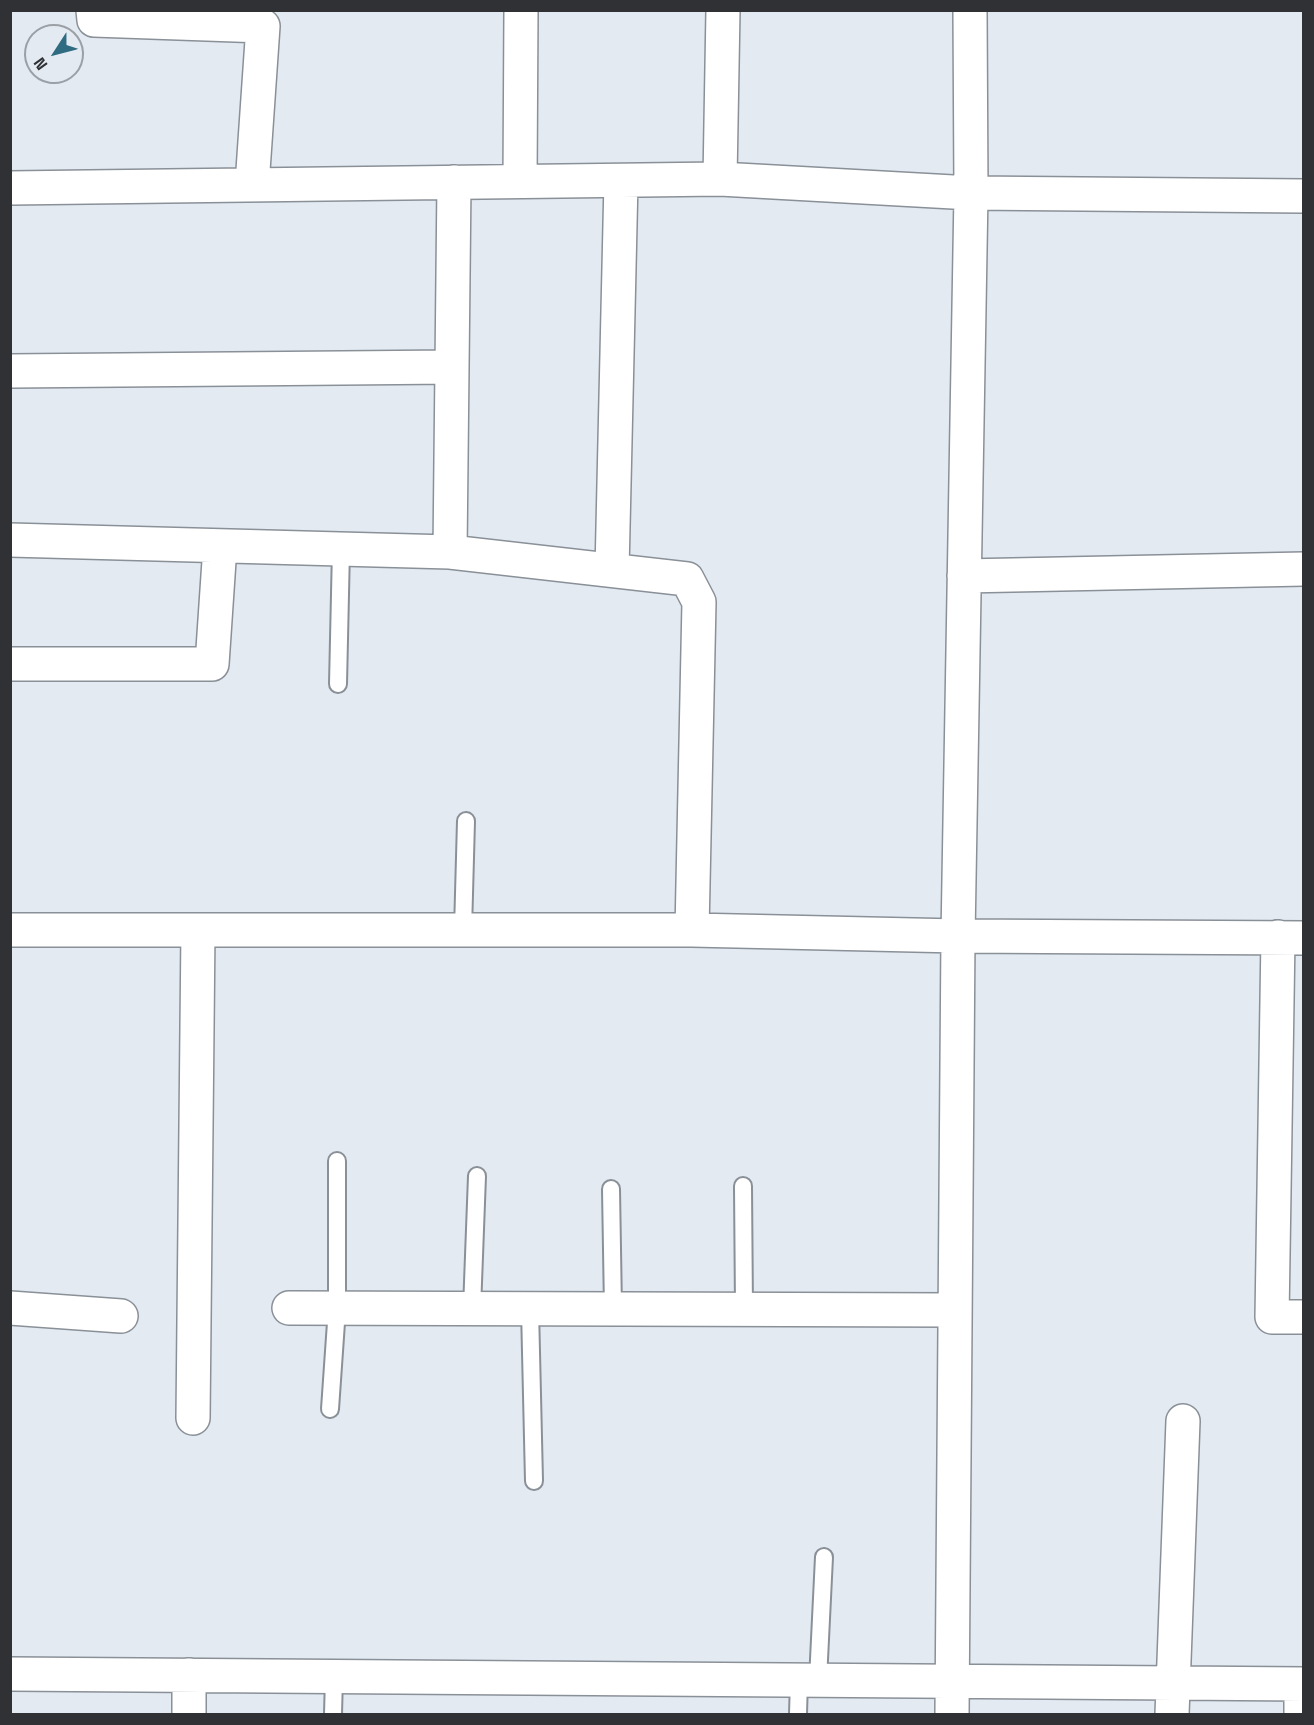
<!DOCTYPE html>
<style>
body{margin:0}
#map{position:relative;width:1314px;height:1725px;overflow:hidden;background:#e3eaf2;font-family:"Space Grotesk",sans-serif}
canvas{display:block}
.frame{position:absolute;inset:0;border:12px solid #2f3135;pointer-events:none}
.north{position:absolute;left:24px;top:24px;width:60px;height:60px;box-sizing:border-box;background:#e3eaf2;border:2px solid #9ba0a6;border-radius:50%;rotate:234deg;font-size:16px;font-weight:700;line-height:24px;text-align:center;color:#2f3135}
.north::after{content:'';display:block;margin:auto;width:21px;height:27px;background:#2f6c82;clip-path:polygon(50% 0,100% 100%,50% 72%,0 100%)}
</style>
<div id="map">
<canvas width="1314" height="1725"></canvas>
<div class="frame"></div>
<div class="north">N</div>
</div>
<script>
const ctx = document.querySelector('canvas').getContext('2d');
ctx.lineJoin = 'round';
const shape = rows => new Path2D(rows.map(r => 'M' + r).join(''));
function stroke(path, color, width, dash) { ctx.strokeStyle = color; ctx.lineWidth = width; ctx.lineCap = dash ? 'butt' : 'round'; ctx.setLineDash(dash || []); ctx.stroke(path); }
const service = shape([
 [338,684,341,549],
 [463,930,466,821],
 [743,1186,744,1309],
 [611,1189,613,1309],
 [472,1309,477,1176],
 [530,1309,534,1481],
 [330,1409,337,1308,337,1161],
 [818,1680,824,1557],
 [333,1714,334,1677],
 [798,1714,799,1680]
]);
const minor = shape([
 [93,10,94,20,263,26,252,185],
 [720,179,723,10],
 [520,181,521,10],
 [10,188,720,179,971,193,1304,196],
 [10,371,452,367],
 [10,540,450,552,687,579,699,602,692,930],
 [450,552,454,182],
 [612,570,621,181],
 [964,576,1304,569],
 [10,664,212,664,220,546],
 [10,930,692,930,958,936,1304,938],
 [1278,937,1272,1317,1304,1317],
 [10,1308,121,1316],
 [289,1308,955,1310],
 [193,1418,198,930],
 [10,1674,1304,1684],
 [189,1675,189,1714],
 [1301,1684,1301,1714],
 [952,1714,958,936,971,193,970,10],
 [1172,1714,1183,1421]
]);
stroke(service, '#8a9097', 20);
stroke(minor, '#8a9097', 36);
stroke(service, '#fff', 16);
stroke(minor, '#fff', 33);
</script>
